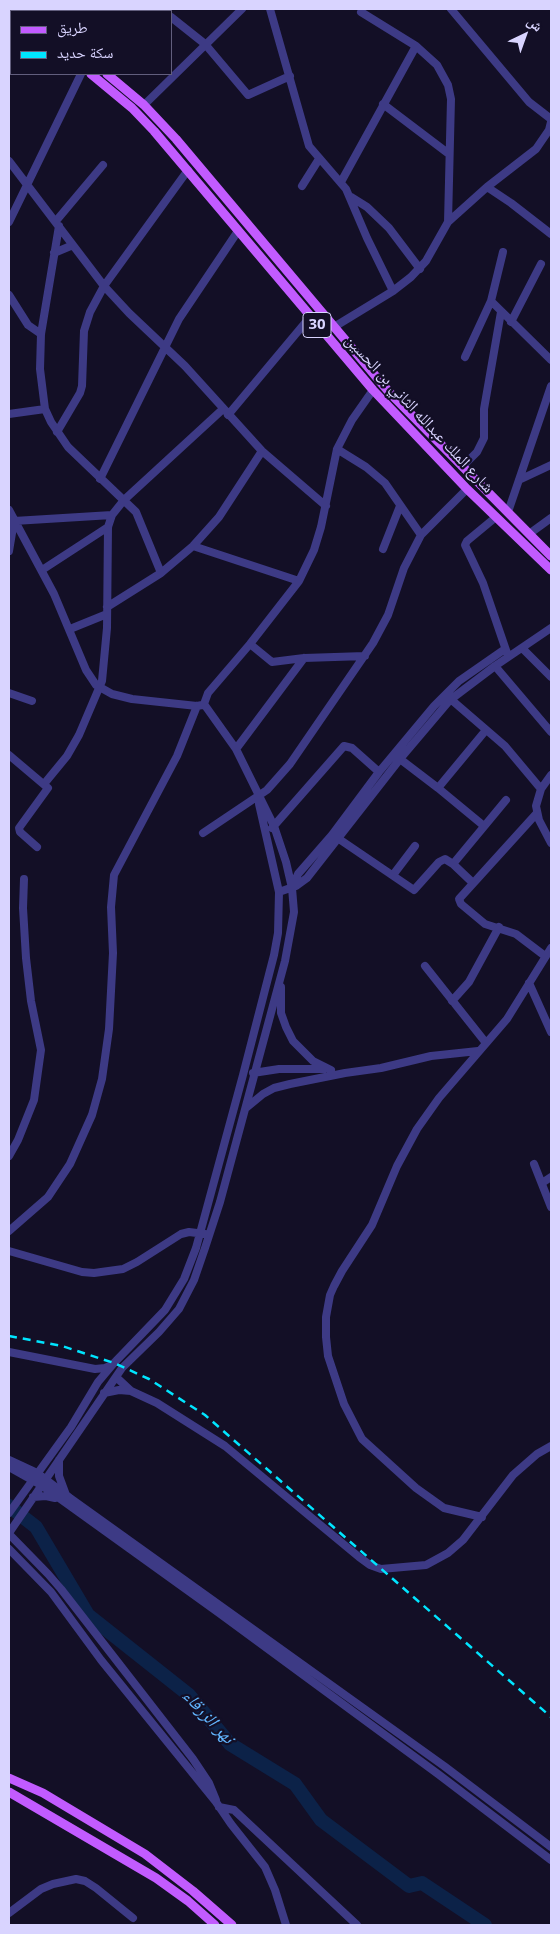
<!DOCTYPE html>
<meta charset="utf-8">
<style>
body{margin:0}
#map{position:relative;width:560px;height:1934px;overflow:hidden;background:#130f26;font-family:"Open Sans","Noto Naskh Arabic",sans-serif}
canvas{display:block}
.frame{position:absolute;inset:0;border:10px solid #d9d4ff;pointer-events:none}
.legend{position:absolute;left:10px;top:10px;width:162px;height:65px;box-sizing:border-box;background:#130f26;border:1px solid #625e7d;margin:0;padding:6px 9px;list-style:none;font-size:15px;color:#d9d4ff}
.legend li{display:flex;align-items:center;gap:10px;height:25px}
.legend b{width:25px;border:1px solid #625e7d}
.north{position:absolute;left:500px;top:10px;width:50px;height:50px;-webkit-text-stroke:4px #130f26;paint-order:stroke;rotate:42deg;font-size:14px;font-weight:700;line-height:20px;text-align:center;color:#d9d4ff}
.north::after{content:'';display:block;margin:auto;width:18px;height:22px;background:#d9d4ff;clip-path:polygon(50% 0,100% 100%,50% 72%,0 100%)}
</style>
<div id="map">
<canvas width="560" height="1934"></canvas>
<div class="frame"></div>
<ul class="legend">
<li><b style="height:6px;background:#c25bff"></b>طريق</li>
<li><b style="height:6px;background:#00e5ff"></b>سكة حديد</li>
</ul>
<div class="north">ش</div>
</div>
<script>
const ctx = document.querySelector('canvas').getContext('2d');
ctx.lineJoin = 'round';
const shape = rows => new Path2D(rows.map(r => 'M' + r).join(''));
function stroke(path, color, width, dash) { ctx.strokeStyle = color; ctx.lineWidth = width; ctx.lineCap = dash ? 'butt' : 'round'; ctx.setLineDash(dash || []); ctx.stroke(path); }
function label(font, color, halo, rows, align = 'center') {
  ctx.font = font + ' "Open Sans","Noto Naskh Arabic",sans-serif'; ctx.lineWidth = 4.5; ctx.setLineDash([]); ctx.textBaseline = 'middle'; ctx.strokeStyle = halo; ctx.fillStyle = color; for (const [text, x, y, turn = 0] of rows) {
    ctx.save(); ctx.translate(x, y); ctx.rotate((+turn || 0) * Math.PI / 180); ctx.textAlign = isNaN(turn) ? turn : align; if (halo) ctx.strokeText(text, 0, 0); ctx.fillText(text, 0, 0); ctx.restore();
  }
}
stroke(shape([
 [9,1506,36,1527,88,1615,189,1695,230,1744,295,1784,321,1820,409,1886,422,1883,485,1925]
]), '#0c2248', 14);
stroke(shape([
 [161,9,164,11],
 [270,9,309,146,346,189,367,238,393,291],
 [451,9,529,102,551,119],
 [54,11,56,9],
 [150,11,152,9],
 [171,17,205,44,248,95,290,76],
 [383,104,449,154],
 [144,105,242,9],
 [9,161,104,286,129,313,185,366,262,451,326,506],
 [341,182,416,46],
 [302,186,319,159],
 [487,187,511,203,551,234],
 [351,197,367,207,389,228,420,269],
 [56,221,103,165],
 [9,222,81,74],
 [448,222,487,187,536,149,549,130,551,122],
 [59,226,41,334,40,369,45,409,51,422,68,447,136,512,161,573],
 [54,253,73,245],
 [9,295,28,325,41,334],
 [491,301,551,360],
 [511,322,541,264],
 [334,327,393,291,411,277,426,261,448,222,451,99,448,85,437,65,416,46,361,12],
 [465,357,491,301,503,252],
 [9,414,45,409],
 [228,415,310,317],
 [57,432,80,393,82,386,84,331,90,312,104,286,188,170],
 [337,449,366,467,385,483,421,535],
 [462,467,477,452,484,438,484,409,501,312],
 [100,479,179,319,238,231],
 [519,480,551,465],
 [9,510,54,594,86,670,96,685,112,694,132,699,197,706,202,705],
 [508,512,551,386],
 [496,517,467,541,465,545,483,583,507,653],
 [529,534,551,518],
 [193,546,299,581],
 [383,549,400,506],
 [9,551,14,521,112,515],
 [42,570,108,527],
 [107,607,161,573,193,546,219,517,262,451],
 [70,629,107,614],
 [250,644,272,662,304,658,365,656],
 [522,648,551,677],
 [495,666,551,732],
 [9,693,32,701],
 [447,696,505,746,541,789],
 [236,749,304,658],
 [9,755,48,788,19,828,20,832,37,847],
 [400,759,438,788,484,826],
 [551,775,541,789,536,806,539,820,551,843],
 [44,784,67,756,79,735,102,681,107,628,108,527,112,515,124,500,223,409],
 [438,788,486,730],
 [537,813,459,899,461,904,485,924,516,934,545,956],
 [272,828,344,746,352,748,379,772],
 [203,833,267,790,290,764,373,643,388,615,404,568,421,535,467,489],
 [339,839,414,890,439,862,445,859,453,864,506,800],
 [453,864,473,883],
 [393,875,415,846],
 [292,888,298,874,332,835,379,772,434,706,459,681,505,649],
 [279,892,296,886,307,878,400,759,450,700,495,666,551,628],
 [425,966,486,1043],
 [529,983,551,1032],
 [281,987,281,1013,286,1027,293,1041,313,1061,331,1070],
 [452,1001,469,982,499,927],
 [253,1073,279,1069,324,1069],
 [246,1108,263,1094,274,1088,290,1084,345,1073,381,1068,431,1056,478,1051],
 [9,1156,18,1140,34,1100,41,1050,31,1001,26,958,23,908,24,879],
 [534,1164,551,1207],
 [542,1183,551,1177],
 [9,1231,48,1197,70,1164,92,1115,102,1079,109,1029,113,953,111,907,114,875,177,756,197,706],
 [9,1251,82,1272,94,1273,123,1269,137,1262,181,1234,189,1232,205,1234],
 [9,1352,95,1369,105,1368,112,1365],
 [116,1377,131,1391,157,1403,225,1446,359,1557,370,1565,381,1569,426,1565,448,1553,463,1540,513,1475,537,1454,551,1446],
 [104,1393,119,1390,131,1391],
 [9,1460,37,1473,70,1498,444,1766,551,1847],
 [59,1460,59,1476,66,1495],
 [9,1467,41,1485,219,1613,438,1774,551,1860],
 [33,1497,46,1496,55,1498],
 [9,1513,71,1427,98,1382,114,1363,165,1310,184,1279,196,1248,243,1075,274,955,278,933,279,892,259,804],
 [482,1517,444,1508,416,1488,362,1439,344,1404,328,1356,326,1337,326,1317,330,1295,334,1286,342,1271,372,1225,397,1166,417,1129,439,1098,507,1019,551,948],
 [9,1533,122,1368,159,1332,179,1309,194,1280,205,1248,220,1202,285,961,294,912,292,888,286,862,274,826,236,749,204,704,208,693,250,644,299,581,314,550,321,527,337,449,352,420,373,390],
 [9,1534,48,1574,61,1589,193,1759,209,1783,216,1800],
 [9,1549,51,1592,101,1660,216,1802,231,1824,265,1867,275,1890,286,1925],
 [219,1807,234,1810,357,1925],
 [9,1913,41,1889,53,1884,76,1879,85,1881,96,1888,133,1918]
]), '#3d3a85', 8);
stroke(shape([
 [9,17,11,18],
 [9,28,11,30],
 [91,74,132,108,154,131,373,390,467,489,551,570],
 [107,74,144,105,176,139,389,392,551,556],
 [9,1778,43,1793,145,1854,193,1891,232,1925],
 [9,1792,156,1878,188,1901,215,1925]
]), '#c25bff', 9);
stroke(shape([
 [9,1336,62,1346,114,1363,149,1379,205,1415,551,1717]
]), '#00e5ff', 2.5, [8, 6]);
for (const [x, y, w] of [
 [317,325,28]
]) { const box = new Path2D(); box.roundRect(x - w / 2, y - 12.5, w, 25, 4); ctx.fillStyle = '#130f26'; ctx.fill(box); stroke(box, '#d9d4ff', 1); }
label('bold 15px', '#d9d4ff', null, [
 ["30",317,325]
]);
label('16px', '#d9d4ff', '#130f26', [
 ["شارع الملك عبدالله الثاني بن الحسين",419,414,47]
]);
label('italic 18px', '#62b6ff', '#130f26', [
 ["نهر الزرقاء",208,1717,47]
]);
</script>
